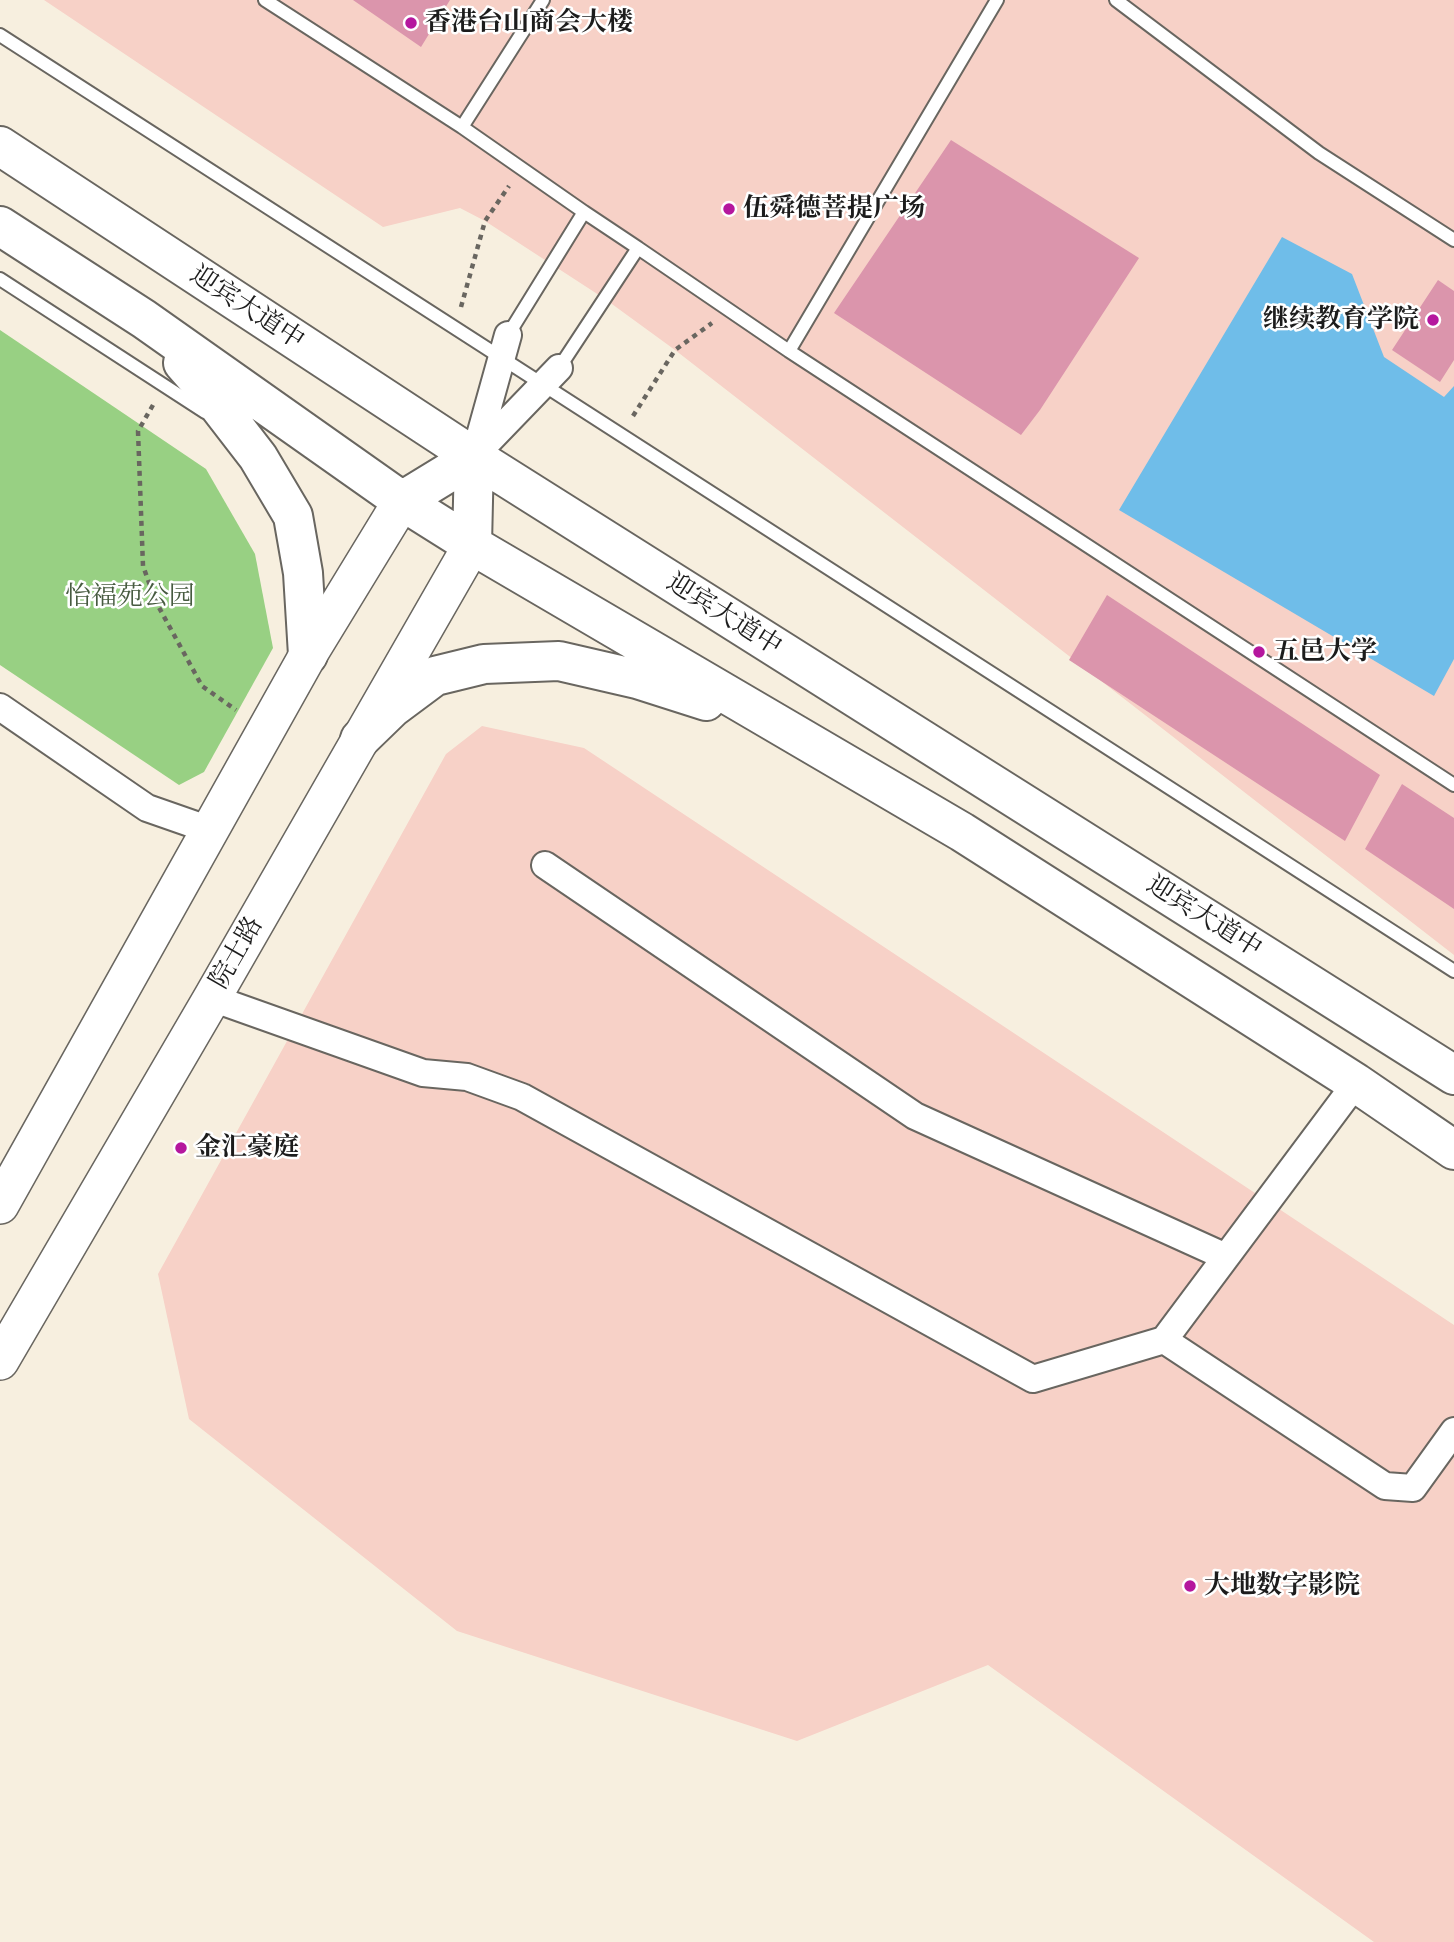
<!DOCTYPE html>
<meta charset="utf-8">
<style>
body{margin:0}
canvas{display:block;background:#f7efdf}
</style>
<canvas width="1454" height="1942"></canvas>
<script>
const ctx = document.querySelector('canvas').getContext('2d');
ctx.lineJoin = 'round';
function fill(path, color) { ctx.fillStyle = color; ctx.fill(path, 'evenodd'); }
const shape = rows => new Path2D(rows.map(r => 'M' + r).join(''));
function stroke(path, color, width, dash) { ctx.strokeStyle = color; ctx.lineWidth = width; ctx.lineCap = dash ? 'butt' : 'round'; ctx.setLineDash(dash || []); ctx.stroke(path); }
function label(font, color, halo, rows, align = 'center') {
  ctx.font = font + ' "EB Garamond","Noto Serif SC",serif'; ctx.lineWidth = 5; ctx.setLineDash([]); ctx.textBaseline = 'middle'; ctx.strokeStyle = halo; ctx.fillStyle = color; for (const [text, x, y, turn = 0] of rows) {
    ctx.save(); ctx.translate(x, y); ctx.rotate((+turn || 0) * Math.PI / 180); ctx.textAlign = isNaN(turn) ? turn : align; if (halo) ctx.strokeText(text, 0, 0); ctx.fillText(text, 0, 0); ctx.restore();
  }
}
fill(shape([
 [44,0,1454,0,1454,955,675,350,605,299,485,221,460,208,383,227],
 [482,726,584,748,1454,1325,1454,1942,1374,1942,988,1665,797,1741,457,1631,189,1419,158,1274,446,754]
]), '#f7d1c7');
fill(shape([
 [0,330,206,469,255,554,273,648,204,772,179,785,0,665]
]), '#98d083');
fill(shape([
 [1282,237,1352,274,1384,357,1444,397,1454,386,1454,659,1434,696,1119,510]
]), '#6fbde9');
fill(shape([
 [353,0,450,0,421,47],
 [951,140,1139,258,1040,410,1021,435,834,313],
 [1438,280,1454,291,1454,360,1440,382,1392,350],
 [1107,595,1380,775,1345,841,1069,660],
 [1402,784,1454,818,1454,909,1365,849]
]), '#db95ac');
const service = shape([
 [265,0,462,127],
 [1116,0,1319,153,1454,240],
 [0,35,1454,971],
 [584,212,638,248],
 [0,279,205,412],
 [508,335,584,212,462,127,543,0],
 [789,351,1454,785],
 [559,368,638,248,789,351,997,0]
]);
const minor = shape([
 [477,453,559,368],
 [474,457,508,335],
 [0,707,147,808,210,830],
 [545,865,915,1116,1226,1257],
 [212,998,423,1073,467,1077,522,1097,1033,1379,1164,1340,1385,1486,1413,1488,1454,1431],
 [1164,1340,1356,1083]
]);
const secondary = shape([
 [0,1205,308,655,402,501],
 [0,1361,212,998,472,545]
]);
const primary = shape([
 [0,146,474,457,1454,1075],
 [0,226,144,319,402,501,472,545,962,832,1356,1083,1454,1150],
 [183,363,204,387,258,457,293,516,303,573,308,655],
 [402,501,474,457],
 [472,545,474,457],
 [360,739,392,708,435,676,484,664,559,661,637,679,706,701]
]);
stroke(service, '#696660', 16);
stroke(minor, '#696660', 30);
stroke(secondary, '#696660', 40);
stroke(primary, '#696660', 42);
stroke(shape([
 [461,307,485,221,509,186],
 [153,405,138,431,143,566,156,602,202,686,236,710],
 [633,416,675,350,712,323]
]), '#696660', 4.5, [5, 5]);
stroke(service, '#fff', 12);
stroke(minor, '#fff', 26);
stroke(secondary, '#fff', 37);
stroke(primary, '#fff', 38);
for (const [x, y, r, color] of [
 [411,23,7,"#b5179e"],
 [729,209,7,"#b5179e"],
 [1433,320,7,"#b5179e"],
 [1259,652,7,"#b5179e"],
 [181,1148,7,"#b5179e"],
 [1190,1586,7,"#b5179e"]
]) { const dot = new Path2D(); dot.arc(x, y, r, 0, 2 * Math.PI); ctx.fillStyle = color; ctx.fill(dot); stroke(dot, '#fff', 2.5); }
label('bold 26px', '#1c1c1c', '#fff', [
 ["香港台山商会大楼",425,23],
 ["伍舜德菩提广场",743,209],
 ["继续教育学院",1419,320,"right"],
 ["五邑大学",1273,652],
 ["金汇豪庭",195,1148],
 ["大地数字影院",1204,1586]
], 'left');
label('26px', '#1c1c1c', '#fff', [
 ["迎宾大道中",247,308,33],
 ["迎宾大道中",724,615,32],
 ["迎宾大道中",1204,917,32],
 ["院士路",237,953,-60]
]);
label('26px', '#475b40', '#fff', [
 ["怡福苑公园",130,597]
]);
</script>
